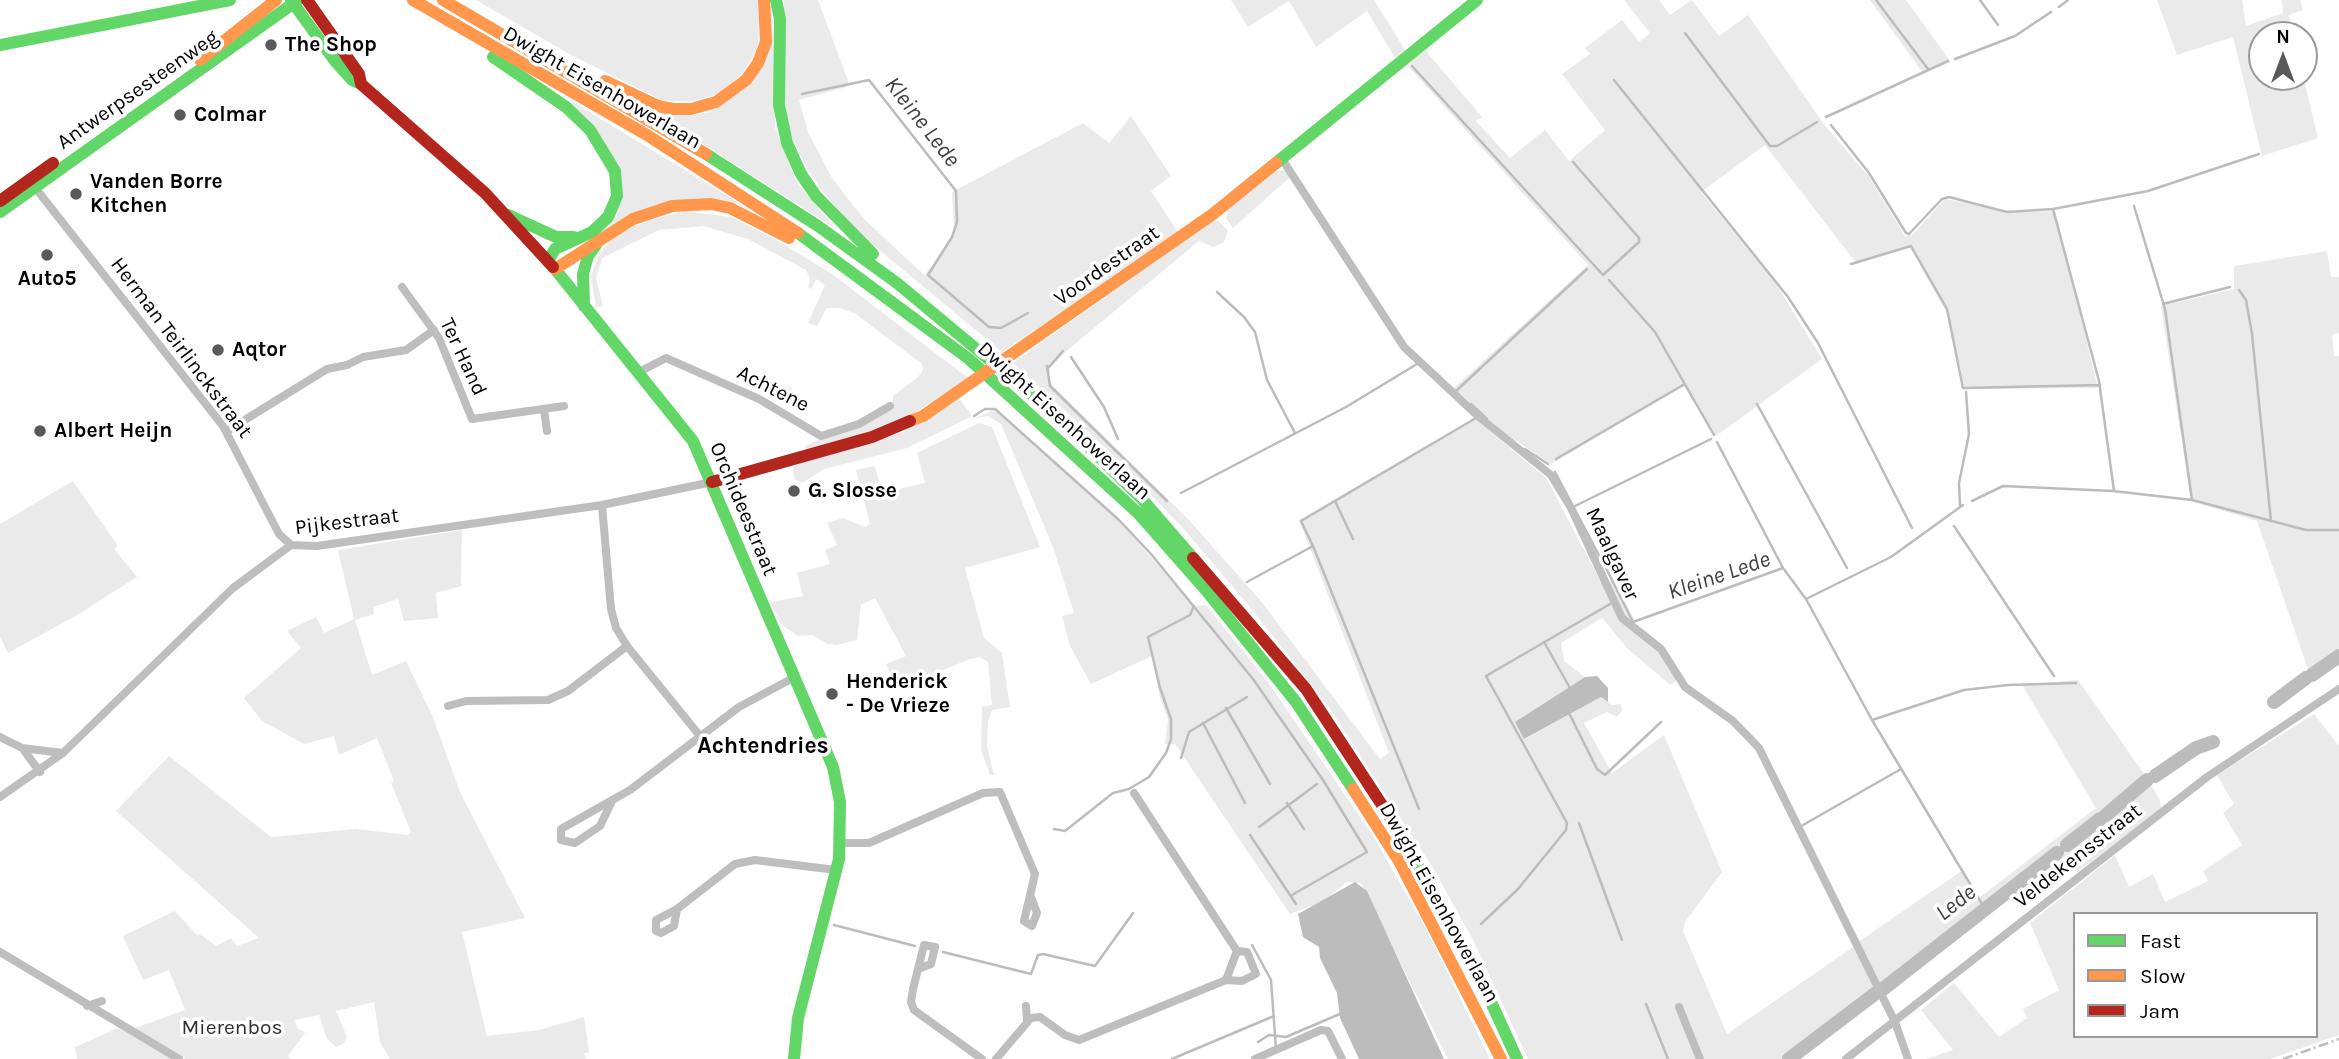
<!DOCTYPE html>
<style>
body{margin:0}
#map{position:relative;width:2339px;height:1059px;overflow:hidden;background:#fff;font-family:Karla,sans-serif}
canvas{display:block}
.legend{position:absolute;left:2073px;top:912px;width:245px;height:126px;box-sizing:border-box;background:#fff;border:2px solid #999;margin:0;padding:9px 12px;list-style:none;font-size:21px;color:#000}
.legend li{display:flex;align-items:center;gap:14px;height:35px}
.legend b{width:35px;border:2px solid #999}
.north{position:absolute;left:2248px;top:21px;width:70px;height:70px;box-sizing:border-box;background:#fff;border:2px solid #999;border-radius:50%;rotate:0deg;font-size:19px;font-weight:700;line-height:28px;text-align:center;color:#000}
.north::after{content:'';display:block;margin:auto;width:24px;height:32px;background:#595959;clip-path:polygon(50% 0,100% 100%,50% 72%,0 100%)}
</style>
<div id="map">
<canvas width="2339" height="1059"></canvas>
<ul class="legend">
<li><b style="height:9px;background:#63d668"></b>Fast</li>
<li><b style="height:9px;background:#ff974d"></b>Slow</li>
<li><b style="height:9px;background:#b3261e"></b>Jam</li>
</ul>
<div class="north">N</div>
</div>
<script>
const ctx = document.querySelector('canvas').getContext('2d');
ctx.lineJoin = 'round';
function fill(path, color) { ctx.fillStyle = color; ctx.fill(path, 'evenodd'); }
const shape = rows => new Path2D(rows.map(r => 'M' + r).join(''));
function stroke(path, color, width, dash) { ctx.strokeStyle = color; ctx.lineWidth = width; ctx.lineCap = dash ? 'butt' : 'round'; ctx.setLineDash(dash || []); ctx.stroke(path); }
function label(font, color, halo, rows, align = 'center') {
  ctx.font = font + ' Karla,sans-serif'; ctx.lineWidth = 7; ctx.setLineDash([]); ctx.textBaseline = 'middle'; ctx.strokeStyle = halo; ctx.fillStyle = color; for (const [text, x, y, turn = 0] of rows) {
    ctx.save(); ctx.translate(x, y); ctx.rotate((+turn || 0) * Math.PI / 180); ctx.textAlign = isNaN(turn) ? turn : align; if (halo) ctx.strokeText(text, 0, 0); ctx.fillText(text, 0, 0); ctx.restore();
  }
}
fill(shape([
 [476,0,758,0,759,34,757,49,742,74,718,94,691,101,664,101,571,55],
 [772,0,775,128,797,183,835,228,651,111,690,115,708,113,748,84],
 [784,0,818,0,850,86,799,100,808,132,832,178,863,218,924,275,936,262,954,232,952,192,1083,123,1109,143,1131,116,1171,176,1151,191,1179,234,1002,352,854,229,820,188,803,161,789,129,784,92],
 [1231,0,1374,0,1405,50,1395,58,1367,11,1316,47,1289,1,1248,27],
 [1624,0,1659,0,1670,15,1692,0,1719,36,1748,15,1823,123,1869,177,1905,236,1912,235,1945,199,2015,212,2055,211,2098,388,1965,389,1949,317,1909,246,1857,264,1765,145,1701,192,1775,282,1822,359,1716,436,1684,386,1551,464,1503,432,1454,388,1588,265,1407,65,1425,50,1482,117,1476,121,1510,158,1545,130,1569,161,1605,130,1562,74,1590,54,1585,48,1622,20,1639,42,1650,33],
 [1870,0,1906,0,1951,62,1923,73],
 [2157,0,2242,0,2246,26,2283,13,2282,0,2300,0,2303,10,2289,15,2294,35,2262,35,2262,77,2303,77,2318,138,2262,156,2233,37,2177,55],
 [573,102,742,205,708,199,586,244,622,200,570,103],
 [1284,170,1290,177,1233,228,1226,218,1231,207,1276,171],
 [684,211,731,217,778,241,832,274,968,378,913,414,858,436,807,450,805,446,893,407,893,396,918,377,923,370,922,364,856,314,840,308,827,308,817,326,808,323,825,285,816,279,812,289,808,287,810,279,806,270,748,239,703,226,659,230,602,258,596,278,603,306,596,307,591,276,598,256,610,241,637,224],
 [1212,221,1219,221,1228,231,1224,242,1214,247,1199,241,1070,348,1050,367,1049,381,1054,387,1189,520,1260,600,1380,759,1389,753,1299,520,1474,418,1546,478,1602,584,1612,580,1636,622,1628,627,1657,650,1677,680,1670,685,1627,648,1602,618,1561,643,1564,661,1585,677,1515,722,1525,739,1601,697,1612,705,1621,704,1622,711,1617,717,1607,712,1584,723,1612,773,1664,735,1722,872,1685,922,1683,931,1727,1034,1853,947,1879,998,1798,1059,1528,1059,1473,940,1433,868,1328,706,1250,607,1181,526,1112,454,1013,363],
 [2327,251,2331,277,2339,277,2339,333,2332,335,2334,356,2339,356,2339,653,2310,675,2257,521,2191,501,2161,306,2234,289,2234,266],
 [960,399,972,416,907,448,824,469,802,483,794,479,793,469,798,463,903,432],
 [994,410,1119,520,1193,606,1206,605,1268,682,1373,836,1425,927,1490,1059,1448,1059,1361,883,1347,882,1322,902,1290,914,1175,744,1165,744,1168,719,1160,698,1152,656,1091,684,1070,646,1062,616,1074,613,1053,547,1001,424,988,416,975,418],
 [979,423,992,427,1040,547,965,568,984,638,1002,653,1010,707,992,710,988,721,987,746,994,775,990,775,981,750,982,707,992,705,988,662,980,657,970,659,897,689,886,664,906,656,875,598,861,605,857,640,837,645,827,644,812,635,798,636,781,624,770,602,803,596,797,573,830,564,825,550,837,545,827,523,843,518,865,527,870,524,856,470,875,466,882,493,925,483,917,453],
 [73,481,118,546,114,549,137,577,79,614,8,653,0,637,0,524],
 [462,530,461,586,436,593,438,618,404,621,398,599,373,607,374,614,355,620,372,675,406,661,432,715,460,792,525,918,462,932,487,1036,539,1030,584,1017,589,1052,584,1053,586,1059,390,1059,380,1042,374,1002,336,1011,347,1037,343,1044,336,1047,327,1039,319,1015,295,1020,297,1028,305,1033,288,1056,291,1059,186,1059,132,1029,185,1010,169,970,143,980,123,936,175,911,198,936,200,934,216,946,231,938,237,946,259,938,116,811,169,756,271,837,356,829,408,835,411,832,391,783,394,781,377,738,339,755,334,736,304,744,262,721,244,698,301,648,287,631,316,617,324,633,354,619,338,550],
 [2078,680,2147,778,2160,800,2161,809,2077,872,2061,853,1884,991,1858,942,1963,870,1980,897,2096,808,2022,685],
 [2314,714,2339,746,2339,1035,2270,1059,1926,1059,1953,1050,1921,1010,1954,983,1999,1037,2027,1018,2023,1009,2059,990,2030,923,2115,855,2129,887,2153,874,2165,902,2208,881,2203,871,2242,845,2223,813,2234,804,2217,775],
 [2075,914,2316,914,2316,1036,2075,1036],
 [118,1028,175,1059,77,1059,75,1047]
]), '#eaeaea');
fill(shape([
 [1597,676,1608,688,1608,702,1601,697,1524,739,1515,722,1585,677],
 [1355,882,1367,891,1444,1059,1359,1059,1340,1018,1337,993,1320,958,1319,947,1303,937,1298,914]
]), '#bcbcbc');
stroke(shape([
 [1876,0,1928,69],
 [1980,0,1998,25],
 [2059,7,2068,0],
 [1685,33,1770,146,1777,146,1817,122],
 [1955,59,2015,36,2051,12],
 [1412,66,1603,275,1639,242,1639,238,1573,162],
 [1614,80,1788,297,1818,343,1912,528],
 [802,94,869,80,956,191,957,222,952,237,928,275,989,327,1001,328,1028,313],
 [1826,117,1948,61],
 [1831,125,1869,173,1906,233,1909,234,1942,199,1949,197,2007,212,2053,209,2099,381,2114,491],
 [2134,206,2165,309,2192,500],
 [2053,209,2148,191,2259,154],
 [1851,264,1911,246,1947,309,1963,388,2100,385],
 [1609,280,1655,332,1714,435],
 [2239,290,2246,300,2252,334,2271,521],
 [1217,292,1244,317,1255,332,1267,380,1295,433],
 [2163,304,2230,287],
 [1071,357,1104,407,1118,439],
 [1047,366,1050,386,1167,501],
 [1049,367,1063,351],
 [1456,391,1587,269],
 [1471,404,1487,419],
 [1757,404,1847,568],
 [974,416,985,409,995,409,1119,520,1151,554,1253,679,1323,780,1367,852,1292,895],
 [1717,442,1783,568],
 [1525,449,1548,464],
 [1556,459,1683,385],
 [1555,472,1601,559],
 [1181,493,1346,407,1417,364],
 [1335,501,1353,539],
 [1972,501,2003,486,2113,491,2192,500,2306,530,2339,530],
 [1575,506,1711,439],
 [1960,506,1959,483,1969,434,1966,392],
 [1954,526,2054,676],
 [1313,546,1419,809],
 [1606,568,1633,622,1783,568,1806,599,1891,557,1963,505],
 [1247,582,1313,546,1301,521,1476,418],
 [1806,599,1872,720,1985,909],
 [1544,642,1570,688],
 [1226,708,1270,784],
 [1569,713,1597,769,1605,775,1661,722],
 [1872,720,1964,690,2008,685,2076,683],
 [1203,723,1245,803],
 [1181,758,1189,732,1247,697],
 [1287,803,1304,829],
 [1579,823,1622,940],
 [1803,825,1901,769],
 [1259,827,1317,784],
 [1054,829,1065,831,1113,793,1129,789,1149,777,1166,753,1171,739,1171,719,1160,688,1148,637,1190,615,1194,606],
 [1250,835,1296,904],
 [1481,924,1518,889,1566,830,1567,823,1486,676,1610,604],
 [834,925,915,946],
 [1252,945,1271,980,1276,1049],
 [943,952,1031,974,1038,955,1043,954,1095,966,1133,913],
 [1646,1004,1668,1059],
 [1258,1042,1269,1035,1286,1037,1342,1013],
 [1172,1059,1274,1016]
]), '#bcbcbc', 2.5);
stroke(shape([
 [2312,675,2339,656],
 [2274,702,2306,678],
 [2155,776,2196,748,2213,742],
 [2106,815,2147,780],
 [2067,845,2100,819],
 [1883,989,2057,853],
 [1789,1059,1876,993]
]), '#bcbcbc', 14);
stroke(shape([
 [1282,159,1404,347,1479,417,1551,475,1571,508,1622,618,1661,649,1685,687,1733,721,1759,748,1895,1022,1908,1059],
 [33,185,223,426,279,534,291,545],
 [402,287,439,338,472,419,564,406],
 [639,372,666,358,759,399,821,436,859,424,890,406],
 [544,410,547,431],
 [227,431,327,369,347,365,363,357,406,350,434,330],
 [602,505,611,609,616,628,627,646,700,736],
 [448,706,466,701,548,700,568,691,627,646],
 [0,737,22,748,63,753],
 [23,749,40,772],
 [0,797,63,753,233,588,291,545,317,546,602,505,712,482],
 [611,803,600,826,575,843,561,840,561,829,630,790,739,707,793,678],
 [840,843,869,843,983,793,1000,792,1035,874,1024,921,1032,926,1037,913,1031,897],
 [677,909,674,926,661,933,656,931,656,920,677,909,735,864,755,860,836,870],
 [0,952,179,1059],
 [918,969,931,964,935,947,924,945,913,989,911,1002,914,1010,982,1059],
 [1226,980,1242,981,1256,974,1247,952,1237,951],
 [87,1006,102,1001],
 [1026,1006,1027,1020],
 [1679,1007,1700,1059],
 [996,1059,1031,1018,1040,1017,1065,1035,1079,1040,1226,980,1237,951,1134,793],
 [1255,1059,1321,1030,1328,1031,1342,1059],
 [1846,1059,2207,777,2339,689]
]), '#bebebe', 8);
stroke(shape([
 [291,0,335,61,352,80,361,84],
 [776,0,780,19,779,105,787,143,801,174,816,196,873,254],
 [0,45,230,0],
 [493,57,566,107,590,130,615,171,617,196,608,217,592,232,555,249,548,261],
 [706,154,818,226,897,283,1058,417,1141,498,1193,558],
 [1276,163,1477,0],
 [0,212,298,0],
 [508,215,556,237,574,237],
 [798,233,969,359,1138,513,1205,589,1296,702,1353,789],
 [555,269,693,441,833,767,840,802,839,859,798,1018,794,1059],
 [584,306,583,274,588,256,596,245],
 [1403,837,1481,980,1517,1059]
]), '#63d668', 12);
stroke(shape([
 [413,0,647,135,798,233],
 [443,0,706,154],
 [200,60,276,0],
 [605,81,658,106,673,109,691,109,716,102,746,80,758,63,766,42,764,0],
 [555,269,633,219,672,206,711,204,730,208,789,238],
 [910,421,923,416,1213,214,1276,163],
 [1353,789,1399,861,1501,1059]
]), '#ff974d', 12);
stroke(shape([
 [307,0,359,74,361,84,485,193,553,267],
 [0,201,53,163],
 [712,482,872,437,910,421],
 [1193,558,1306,689,1403,837]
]), '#b3261e', 12);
stroke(shape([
 [2283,1059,2339,1039]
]), '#bdbdbd', 2.5, [10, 3.5, 2, 3.5]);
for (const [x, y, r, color] of [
 [271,45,7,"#595959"],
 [180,115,7,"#595959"],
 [76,194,7,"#595959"],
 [47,255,7,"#595959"],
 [218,350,7,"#595959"],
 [40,431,7,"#595959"],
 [794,491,7,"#595959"],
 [832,694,7,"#595959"]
]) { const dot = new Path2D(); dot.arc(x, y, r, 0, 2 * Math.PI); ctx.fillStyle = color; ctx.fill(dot); stroke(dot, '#fff', 2.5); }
label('bold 21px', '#000', '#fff', [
 ["The Shop",285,45],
 ["Colmar",194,115],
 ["Vanden Borre",90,182],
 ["Kitchen",90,206],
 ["Auto5",47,279,"center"],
 ["Aqtor",232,350],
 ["Albert Heijn",54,431],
 ["G. Slosse",808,491],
 ["Henderick",846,682],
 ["- De Vrieze",846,706]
], 'left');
label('21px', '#000', '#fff', [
 ["Dwight Eisenhowerlaan",602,88,30],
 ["Antwerpsesteenweg",138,90,-35],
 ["Voordestraat",1107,266,-35],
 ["Herman Teirlinckstraat",181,348,53],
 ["Ter Hand",463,357,65],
 ["Achtene",773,389,27],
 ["Dwight Eisenhowerlaan",1064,421,42],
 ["Orchideestraat",743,509,67],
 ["Pijkestraat",347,522,-7],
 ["Maalgaver",1612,554,65],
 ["Veldekensstraat",2078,856,-38],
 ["Dwight Eisenhowerlaan",1439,903,61]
]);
label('21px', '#2f2f2f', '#fff', [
 ["Mierenbos",232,1028]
]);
label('italic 23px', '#404040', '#fff', [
 ["Kleine Lede",922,122,52],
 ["Kleine Lede",1719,576,-19],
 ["Lede",1956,903,-38]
]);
label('bold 23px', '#000', '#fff', [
 ["Achtendries",763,746]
]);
</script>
